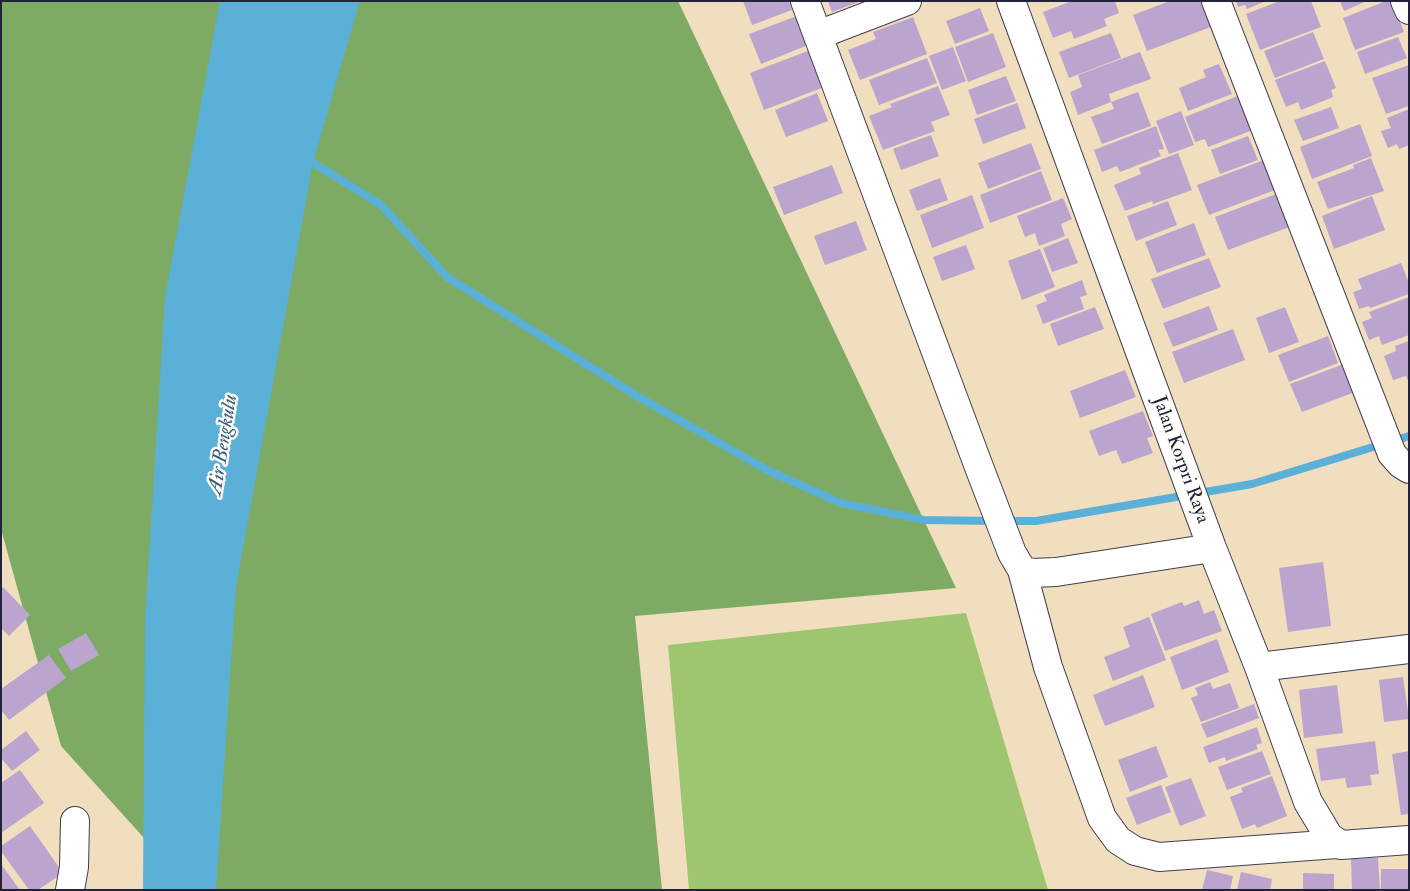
<!DOCTYPE html>
<style>
body{margin:0}
#map{position:relative;width:1410px;height:891px;overflow:hidden;background:#f1debf;font-family:"IM FELL Double Pica",serif}
canvas{display:block}
.frame{position:absolute;inset:0;border:2px solid #22223b;pointer-events:none}
</style>
<div id="map">
<canvas width="1410" height="891"></canvas>
<div class="frame"></div>
</div>
<script>
const ctx = document.querySelector('canvas').getContext('2d');
ctx.lineJoin = 'round';
function fill(path, color) { ctx.fillStyle = color; ctx.fill(path, 'evenodd'); }
const shape = rows => new Path2D(rows.map(r => 'M' + r).join(''));
function stroke(path, color, width, dash) { ctx.strokeStyle = color; ctx.lineWidth = width; ctx.lineCap = dash ? 'butt' : 'round'; ctx.setLineDash(dash || []); ctx.stroke(path); }
function label(font, color, halo, rows, align = 'center') {
  ctx.font = font + ' "IM FELL Double Pica",serif'; ctx.lineWidth = 5; ctx.setLineDash([]); ctx.textBaseline = 'middle'; ctx.strokeStyle = halo; ctx.fillStyle = color; for (const [text, x, y, turn = 0] of rows) {
    ctx.save(); ctx.translate(x, y); ctx.rotate((+turn || 0) * Math.PI / 180); ctx.textAlign = isNaN(turn) ? turn : align; if (halo) ctx.strokeText(text, 0, 0); ctx.fillText(text, 0, 0); ctx.restore();
  }
}
fill(shape([
 [966,613,1048,890,689,890,668,645]
]), '#9ec671');
fill(shape([
 [1,1,678,1,956,588,635,616,662,890,191,890,61,746,1,529]
]), '#7eab63');
fill(shape([
 [220,1,360,1,313,162,236,587,216,890,143,890,145,620,165,297]
]), '#5bb0d7');
stroke(shape([
 [304,157,381,205,447,277,637,396,767,470,841,503,924,520,995,521],
 [1006,521,1036,521,1252,484,1409,436]
]), '#5bb0d7', 8);
fill(shape([
 [743,1,789,1,792,10,752,25],
 [828,1,861,1,832,12],
 [1072,1,1115,1,1119,13,1104,19,1107,26,1074,39,1071,31,1053,38,1043,12],
 [1170,1,1207,1,1216,25,1147,51,1133,15],
 [1236,1,1266,1,1247,9,1245,5,1238,7],
 [1280,1,1311,1,1321,27,1260,50,1246,14],
 [1340,1,1367,1,1344,11],
 [1386,1,1392,1,1404,32,1355,50,1343,18],
 [980,8,989,31,955,44,946,21],
 [797,16,808,45,761,64,749,34],
 [913,17,927,54,860,80,848,50,876,39,873,32],
 [1313,32,1324,59,1275,78,1264,51],
 [993,33,1006,67,968,82,955,47],
 [1111,33,1121,58,1069,78,1059,52],
 [1398,37,1407,58,1365,74,1357,52],
 [953,47,966,81,942,90,929,56],
 [813,49,827,86,764,110,750,73],
 [1140,52,1151,79,1109,94,1111,102,1078,115,1070,92,1082,87,1078,75],
 [927,58,937,83,879,105,869,80],
 [1325,61,1336,88,1331,90,1333,97,1301,110,1298,102,1286,107,1275,80],
 [1219,64,1232,94,1188,111,1179,88,1206,77,1203,70],
 [1409,65,1409,106,1386,114,1372,78],
 [1006,76,1016,101,977,115,968,90],
 [938,86,950,115,931,122,935,131,883,150,869,116,892,107,890,104],
 [1138,92,1151,126,1102,144,1091,117,1114,109,1111,102],
 [817,93,828,121,786,137,775,110],
 [1240,95,1253,130,1208,147,1205,139,1195,142,1185,117],
 [1017,103,1026,128,983,144,974,119],
 [1331,107,1339,128,1303,141,1294,120],
 [1409,109,1409,145,1399,149,1397,144,1388,148,1381,131,1391,128,1387,118],
 [1181,111,1194,145,1169,154,1156,121],
 [1360,124,1372,156,1312,179,1300,147],
 [1156,126,1164,149,1158,150,1161,156,1120,172,1117,166,1102,172,1094,150],
 [931,135,939,156,901,170,893,149],
 [1248,136,1258,160,1220,174,1211,150],
 [1031,143,1041,169,988,189,978,163],
 [1178,153,1192,190,1153,204,1152,201,1125,211,1114,185,1141,174,1139,168],
 [1371,158,1384,191,1328,209,1317,182,1354,168,1353,165],
 [1264,160,1275,190,1209,215,1197,185],
 [832,165,843,193,784,215,773,187],
 [1041,171,1052,200,990,223,980,195],
 [940,178,948,200,917,211,909,190],
 [1279,193,1292,226,1228,250,1215,217],
 [972,195,984,228,932,248,920,215],
 [1372,196,1385,230,1334,249,1322,216],
 [1063,198,1072,219,1061,224,1065,236,1039,246,1035,233,1025,237,1017,216],
 [1168,201,1177,225,1136,241,1127,216],
 [856,221,867,250,825,265,814,236],
 [1194,223,1206,255,1157,273,1145,242],
 [1068,238,1078,263,1052,272,1043,248],
 [966,245,975,269,942,281,933,257],
 [1040,249,1055,287,1022,300,1008,261],
 [1209,258,1221,287,1163,309,1151,279],
 [1401,263,1409,283,1409,294,1370,308,1369,306,1359,309,1353,292,1362,289,1358,279],
 [1082,280,1087,295,1080,297,1084,309,1043,324,1036,305,1047,301,1044,295],
 [1409,297,1409,335,1382,345,1379,336,1369,340,1362,322,1372,318,1369,312],
 [1209,306,1218,330,1173,347,1163,323],
 [1095,307,1104,329,1058,346,1050,324],
 [1285,307,1299,342,1269,353,1256,318],
 [1233,329,1245,360,1184,383,1172,352],
 [1328,336,1338,363,1289,382,1278,355],
 [1409,341,1409,383,1406,376,1393,380,1384,356,1396,351,1395,346],
 [1344,364,1355,392,1302,412,1290,384],
 [1125,370,1136,397,1080,418,1070,391],
 [1143,411,1153,436,1147,438,1153,453,1122,464,1116,450,1099,456,1089,431],
 [1323,562,1331,626,1288,632,1279,568],
 [3,587,30,615,9,636,1,628,1,589],
 [1199,600,1204,614,1214,610,1222,631,1165,651,1151,614,1182,602,1184,606],
 [1149,617,1166,660,1113,681,1104,657,1130,647,1123,627],
 [86,633,99,655,71,671,58,649],
 [1217,639,1229,672,1182,690,1170,657],
 [49,655,66,678,9,720,1,710,1,689],
 [1143,675,1155,707,1105,726,1093,695],
 [1403,677,1409,719,1384,722,1379,680],
 [1210,682,1213,689,1230,683,1239,708,1201,722,1191,698,1198,695,1195,688],
 [1337,685,1343,733,1304,738,1299,690],
 [1254,704,1259,718,1207,738,1201,724],
 [1257,727,1262,743,1256,745,1258,749,1226,761,1225,757,1209,763,1203,747],
 [26,731,40,750,12,771,1,758,1,750],
 [1375,741,1379,774,1370,775,1372,785,1347,788,1345,778,1321,781,1316,749],
 [1156,746,1168,777,1130,792,1118,760],
 [1262,751,1271,774,1227,790,1218,767],
 [1409,751,1409,814,1401,815,1392,754],
 [20,770,44,803,1,833,1,783],
 [1272,776,1287,816,1257,828,1255,824,1242,829,1230,797,1243,792,1241,788],
 [1191,778,1206,816,1180,826,1165,787],
 [1161,785,1171,812,1137,825,1126,798],
 [30,826,63,873,38,890,29,890,1,851,1,846],
 [1378,858,1380,890,1352,890,1351,859],
 [1,864,20,890,1,890],
 [1381,869,1408,869,1408,890,1381,890],
 [1207,870,1233,876,1230,890,1202,890],
 [1241,872,1272,879,1270,890,1237,890],
 [1303,873,1334,874,1334,890,1303,890]
]), '#bba4cd');
const minor = shape([
 [805,1,979,467,1012,553,1022,570,1048,667,1102,818,1118,840,1135,851,1159,857,1337,844],
 [1011,1,1212,548,1259,667,1308,802,1329,837,1341,845,1409,840],
 [1216,1,1392,454,1401,464,1409,469],
 [1405,1,1409,10],
 [818,35,907,1],
 [1022,570,1032,573,1056,572,1212,548],
 [1259,667,1409,649],
 [70,890,74,867,75,821]
]);
stroke(minor, '#413e4f', 30);
stroke(minor, '#fff', 28);
label('19px', '#22223b', '#fdfcf7', [
 ["Jalan Korpri Raya",1180,460,70]
]);
label('italic 20px', '#395b79', '#fdfcf7', [
 ["Air Bengkulu",224,445,-81]
]);
</script>
